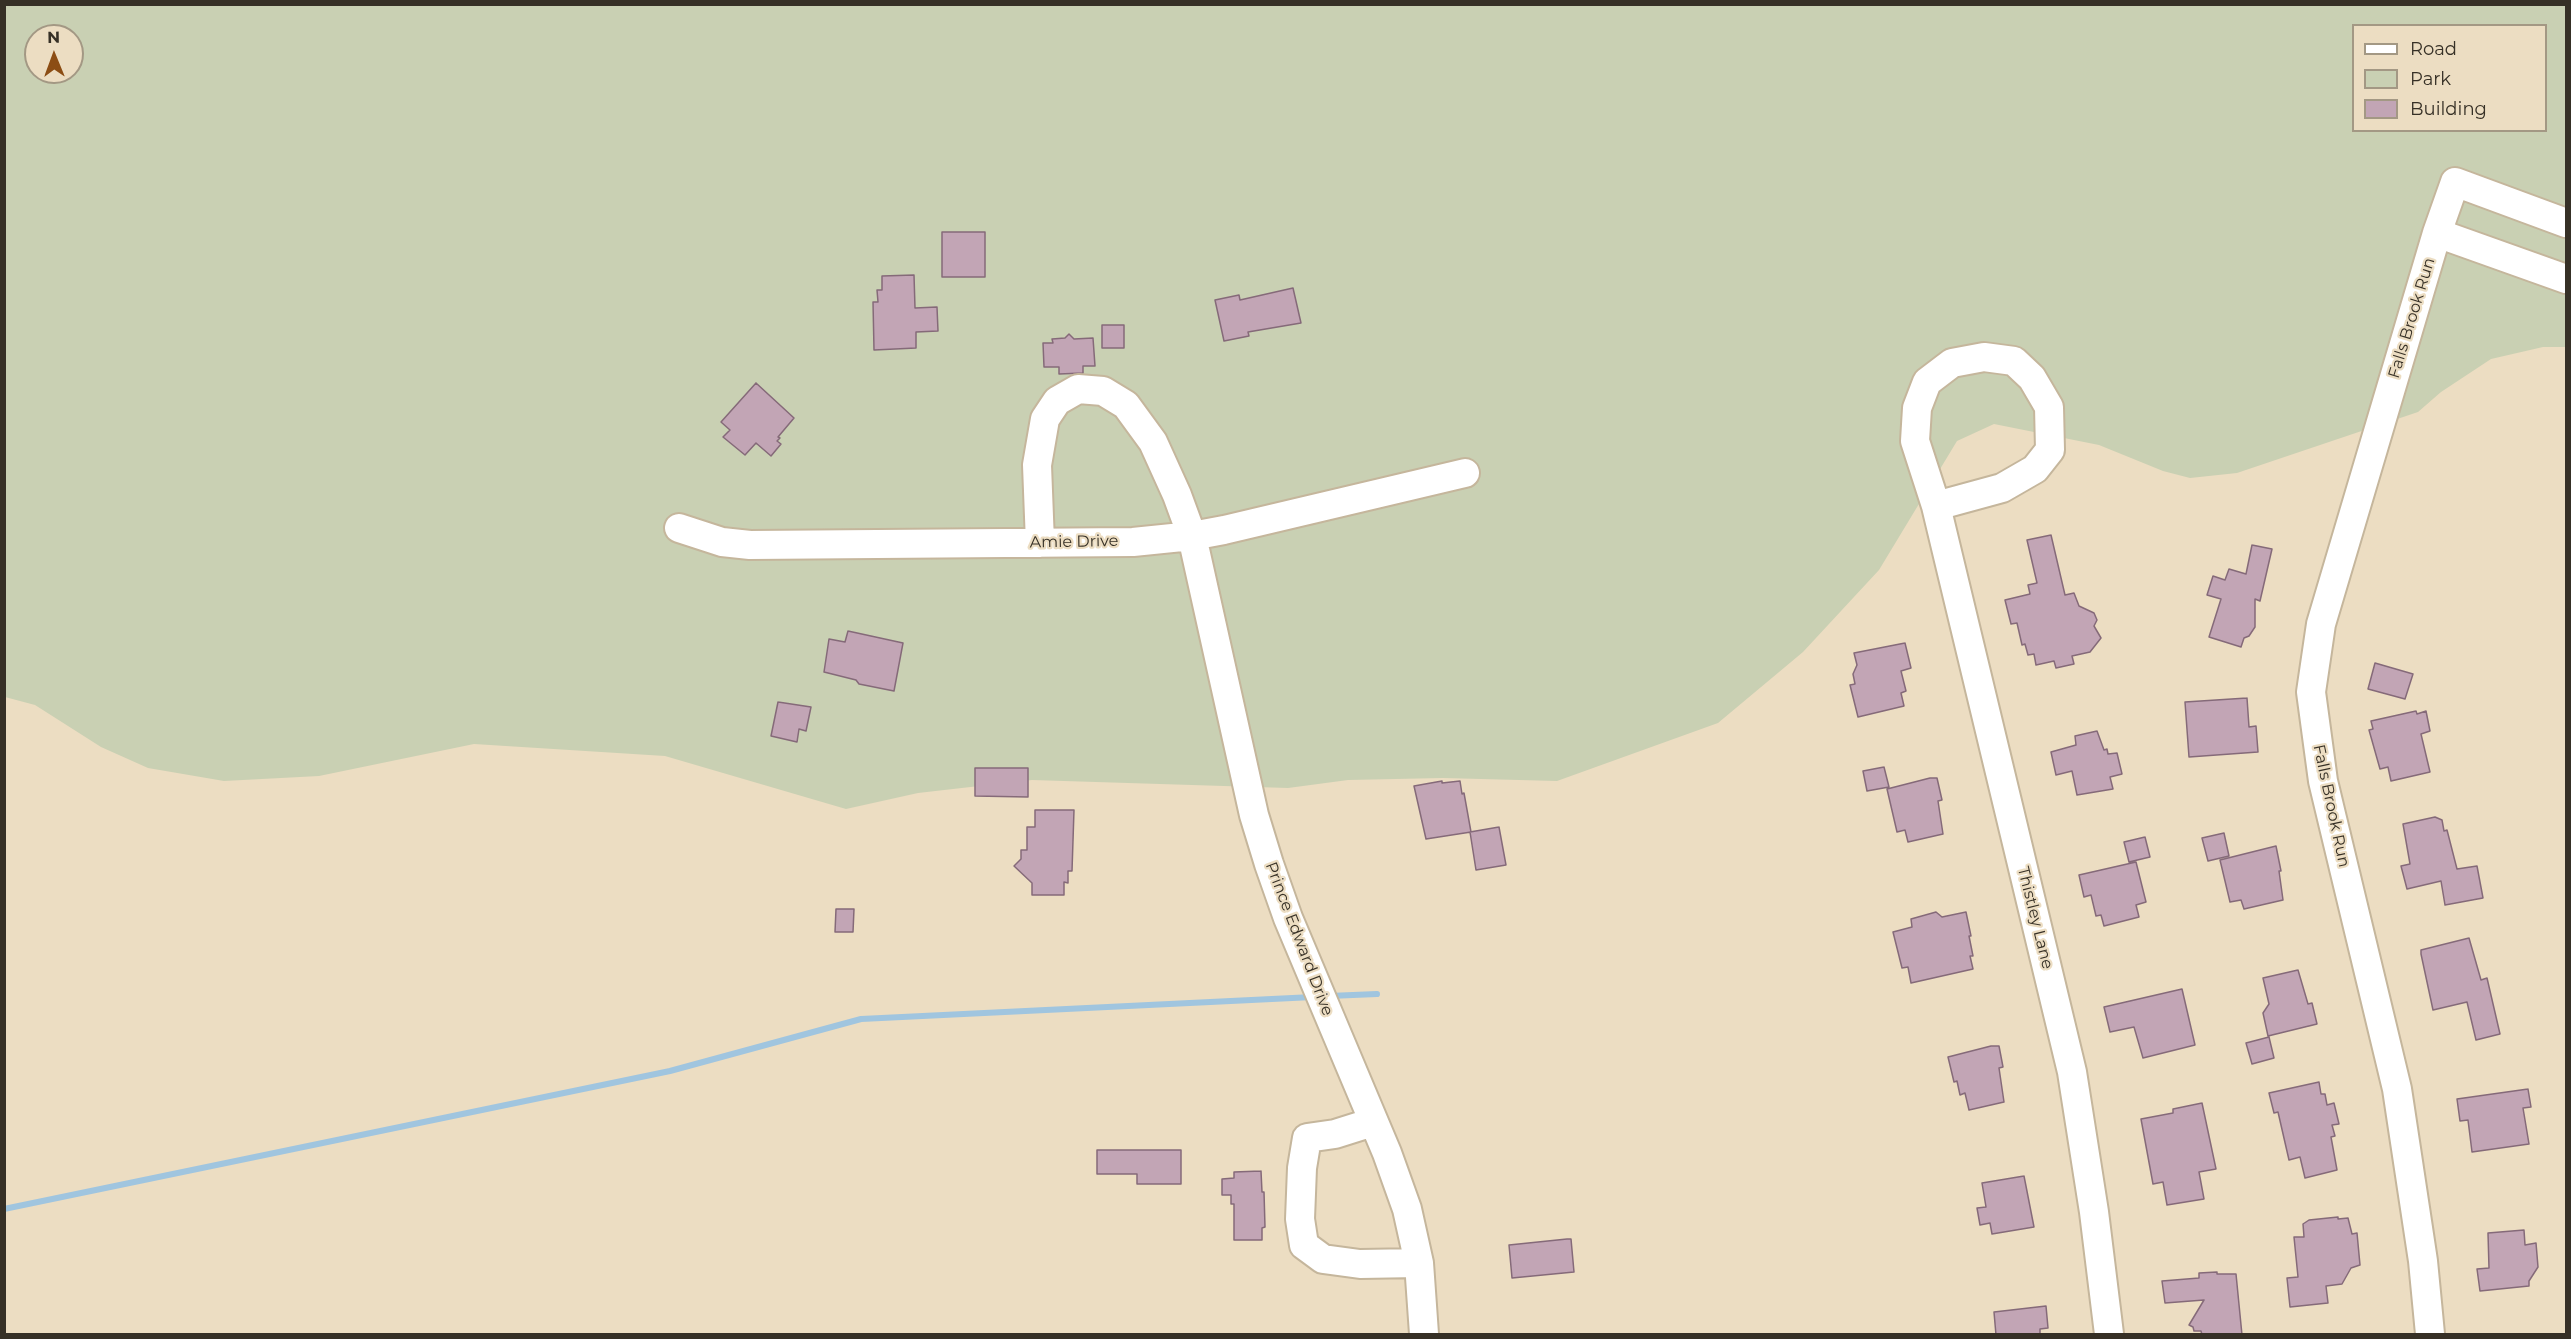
<!DOCTYPE html>
<style>
body{margin:0}
#map{position:relative;width:2571px;height:1339px;overflow:hidden;background:#ecddc2;font-family:Montserrat,sans-serif}
canvas{display:block}
.frame{position:absolute;inset:0;border:6px solid #363026;pointer-events:none}
.legend{position:absolute;left:2352px;top:24px;width:195px;height:108px;box-sizing:border-box;background:#ecddc2;border:2px solid #a39884;margin:0;padding:8px 10px;list-style:none;font-size:18px;color:#363026}
.legend li{display:flex;align-items:center;gap:12px;height:30px}
.legend b{width:30px;border:2px solid #a39884}
.north{position:absolute;left:24px;top:24px;width:60px;height:60px;box-sizing:border-box;background:#ecddc2;border:2px solid #a39884;border-radius:50%;rotate:359deg;font-size:16px;font-weight:700;line-height:24px;text-align:center;color:#363026}
.north::after{content:'';display:block;margin:auto;width:21px;height:27px;background:#8c4d14;clip-path:polygon(50% 0,100% 100%,50% 72%,0 100%)}
</style>
<div id="map">
<canvas width="2571" height="1339"></canvas>
<div class="frame"></div>
<ul class="legend">
<li><b style="height:8px;background:#fff"></b>Road</li>
<li><b style="height:16px;background:#c9d0b3"></b>Park</li>
<li><b style="height:16px;background:#c2a5b5"></b>Building</li>
</ul>
<div class="north">N</div>
</div>
<script>
const ctx = document.querySelector('canvas').getContext('2d');
ctx.lineJoin = 'round';
function fill(path, color) { ctx.fillStyle = color; ctx.fill(path, 'evenodd'); }
const shape = rows => new Path2D(rows.map(r => 'M' + r).join(''));
function stroke(path, color, width, dash) { ctx.strokeStyle = color; ctx.lineWidth = width; ctx.lineCap = dash ? 'butt' : 'round'; ctx.setLineDash(dash || []); ctx.stroke(path); }
function label(font, color, halo, rows, align = 'center') {
  ctx.font = font + ' Montserrat,sans-serif'; ctx.lineWidth = 4.5; ctx.setLineDash([]); ctx.textBaseline = 'middle'; ctx.strokeStyle = halo; ctx.fillStyle = color; for (const [text, x, y, turn = 0] of rows) {
    ctx.save(); ctx.translate(x, y); ctx.rotate((+turn || 0) * Math.PI / 180); ctx.textAlign = isNaN(turn) ? turn : align; if (halo) ctx.strokeText(text, 0, 0); ctx.fillText(text, 0, 0); ctx.restore();
  }
}
fill(shape([
 [4,5,2566,5,2566,347,2543,347,2491,359,2441,392,2418,412,2237,473,2190,478,2163,471,2099,445,1994,424,1957,441,1879,570,1803,652,1718,723,1557,781,1443,778,1348,780,1288,788,1032,780,918,793,846,809,665,756,474,744,319,776,224,781,148,768,101,747,35,705,5,697],
 [2354,26,2546,26,2546,130,2354,130],
 [36,36,72,36,72,72,36,72]
]), '#c9d0b3');
stroke(shape([
 [1329,996,1377,994],
 [4,1209,670,1071,861,1019,1313,997]
]), '#a0c5df', 6);
const building = shape([
 [942,232,985,232,985,277,942,277,942,232],
 [914,275,915,308,937,307,938,331,916,332,916,348,874,350,873,302,878,302,877,290,882,290,882,276,914,275],
 [1293,288,1301,323,1248,332,1249,336,1224,341,1215,300,1239,295,1240,300,1293,288],
 [1102,325,1124,325,1124,348,1102,348,1102,325],
 [1069,334,1074,339,1093,338,1095,366,1083,366,1083,373,1059,374,1059,367,1044,367,1043,343,1053,343,1052,339,1065,338,1069,334],
 [756,383,794,418,778,437,780,438,777,441,781,444,771,456,756,443,745,455,723,437,730,430,721,422,756,383],
 [2051,535,2065,595,2074,593,2079,606,2094,613,2097,620,2094,626,2101,638,2090,652,2072,656,2074,664,2056,668,2054,661,2036,665,2034,654,2028,655,2025,644,2022,645,2017,623,2011,624,2005,600,2030,594,2028,585,2037,583,2027,540,2051,535],
 [2252,545,2272,549,2260,601,2255,599,2255,627,2249,636,2244,638,2241,647,2209,637,2221,599,2207,595,2213,576,2225,580,2229,569,2246,574,2252,545],
 [848,631,903,643,894,691,859,684,856,680,824,672,829,639,845,642,848,631],
 [1905,643,1911,668,1901,671,1906,691,1901,693,1904,706,1858,717,1850,685,1855,684,1853,674,1857,665,1854,653,1905,643],
 [2375,663,2413,674,2405,699,2368,689,2375,663],
 [2247,698,2249,727,2256,726,2258,752,2189,757,2185,702,2247,698],
 [778,702,811,707,806,731,799,729,797,742,771,736,778,702],
 [2416,711,2417,714,2426,711,2430,731,2421,734,2430,772,2391,781,2388,767,2380,769,2369,730,2373,729,2371,721,2416,711],
 [2097,731,2104,750,2107,749,2108,754,2117,753,2122,774,2110,777,2113,789,2077,795,2072,771,2056,775,2051,752,2076,745,2075,736,2097,731],
 [1884,767,1889,787,1867,791,1863,771,1884,767],
 [975,768,1028,768,1028,797,975,796,975,768],
 [1930,778,1937,778,1942,800,1938,801,1943,834,1908,842,1905,830,1897,832,1887,789,1930,778],
 [1442,781,1442,783,1460,781,1462,794,1464,793,1471,832,1426,839,1414,786,1442,781],
 [1035,810,1074,810,1072,871,1068,871,1068,883,1064,882,1064,895,1032,895,1032,883,1014,866,1021,859,1021,850,1027,850,1027,827,1035,827,1035,810],
 [2435,817,2442,820,2444,831,2447,830,2457,869,2477,866,2483,898,2445,905,2441,881,2407,889,2401,866,2410,864,2403,824,2435,817],
 [1499,827,1506,865,1476,870,1470,832,1499,827],
 [2224,833,2229,856,2208,861,2202,838,2224,833],
 [2145,837,2150,857,2129,862,2124,842,2145,837],
 [2276,846,2281,871,2279,871,2283,900,2244,909,2241,900,2230,902,2220,860,2276,846],
 [2136,862,2146,902,2136,905,2139,917,2104,926,2101,915,2096,916,2091,895,2084,897,2079,875,2136,862],
 [836,909,854,909,853,932,835,932,836,909],
 [1936,912,1942,917,1966,912,1971,936,1969,936,1973,956,1970,956,1973,969,1911,983,1908,967,1902,968,1893,932,1912,927,1911,919,1936,912],
 [2469,938,2481,980,2487,978,2500,1034,2476,1040,2467,1002,2433,1010,2421,954,2421,950,2469,938],
 [2298,970,2308,1004,2312,1003,2317,1024,2268,1036,2263,1013,2269,1004,2263,978,2298,970],
 [2182,989,2195,1045,2143,1058,2134,1027,2110,1032,2104,1007,2182,989],
 [2269,1037,2274,1058,2252,1064,2246,1043,2269,1037],
 [1991,1046,1999,1046,2003,1067,1999,1068,2004,1102,1969,1110,1965,1093,1960,1095,1957,1081,1954,1082,1948,1057,1991,1046],
 [2319,1082,2321,1094,2325,1094,2327,1105,2334,1103,2339,1124,2332,1125,2335,1136,2331,1137,2337,1170,2305,1178,2300,1157,2289,1160,2278,1112,2274,1113,2269,1093,2319,1082],
 [2528,1089,2531,1107,2523,1108,2529,1144,2472,1152,2468,1120,2460,1121,2457,1099,2528,1089],
 [2202,1103,2216,1169,2199,1172,2204,1199,2167,1205,2163,1182,2153,1184,2141,1119,2173,1113,2173,1109,2202,1103],
 [1097,1150,1181,1150,1181,1184,1137,1184,1137,1174,1097,1174,1097,1150],
 [1261,1171,1262,1192,1264,1192,1265,1227,1262,1228,1262,1240,1234,1240,1234,1204,1231,1204,1231,1195,1222,1195,1222,1179,1234,1178,1234,1172,1261,1171],
 [2024,1176,2034,1227,1992,1234,1990,1223,1980,1225,1977,1208,1986,1207,1982,1183,2024,1176],
 [2338,1217,2338,1219,2348,1218,2352,1234,2357,1233,2360,1265,2351,1268,2342,1284,2326,1286,2328,1303,2290,1307,2287,1278,2298,1277,2294,1237,2304,1237,2303,1224,2309,1220,2338,1217],
 [2524,1230,2525,1245,2536,1243,2538,1267,2529,1281,2529,1286,2480,1291,2477,1269,2489,1268,2488,1233,2524,1230],
 [1567,1239,1571,1239,1574,1272,1512,1278,1509,1245,1567,1239],
 [2217,1272,2217,1274,2236,1274,2242,1335,2202,1335,2201,1331,2194,1331,2193,1327,2189,1325,2204,1300,2165,1303,2162,1281,2199,1278,2199,1273,2217,1272],
 [2046,1306,2048,1328,2040,1329,2040,1335,1996,1335,1994,1312,2046,1306]
]);
fill(building, '#c2a5b5');
stroke(building, '#856a79', 1.5);
const minor = shape([
 [2437,233,2566,279],
 [1936,506,2002,488,2035,469,2050,450,2049,407,2032,378,2014,361,1984,357,1952,363,1927,382,1917,408,1915,441,1936,506,2072,1072,2094,1212,2109,1334],
 [679,528,722,542,750,545,1133,542,1192,536,1224,530,1465,473],
 [1040,543,1037,465,1045,419,1057,401,1078,389,1103,391,1126,405,1153,442,1177,495,1192,536,1254,815,1269,864,1288,918,1387,1153,1407,1209,1419,1263,1424,1334],
 [1373,1122,1335,1134,1307,1138,1302,1168,1300,1219,1304,1245,1323,1259,1360,1264,1419,1263],
 [2430,1334,2423,1261,2397,1089,2323,781,2311,692,2321,624,2437,233,2455,182,2566,223]
]);
stroke(minor, '#c5b69c', 32);
stroke(minor, '#fff', 28);
label('16px', '#363026', '#ecddc2', [
 ["Falls Brook Run",2412,318,-73],
 ["Amie Drive",1074,542,-1],
 ["Falls Brook Run",2331,806,78],
 ["Thistley Lane",2035,918,76],
 ["Prince Edward Drive",1299,939,69]
]);
</script>
